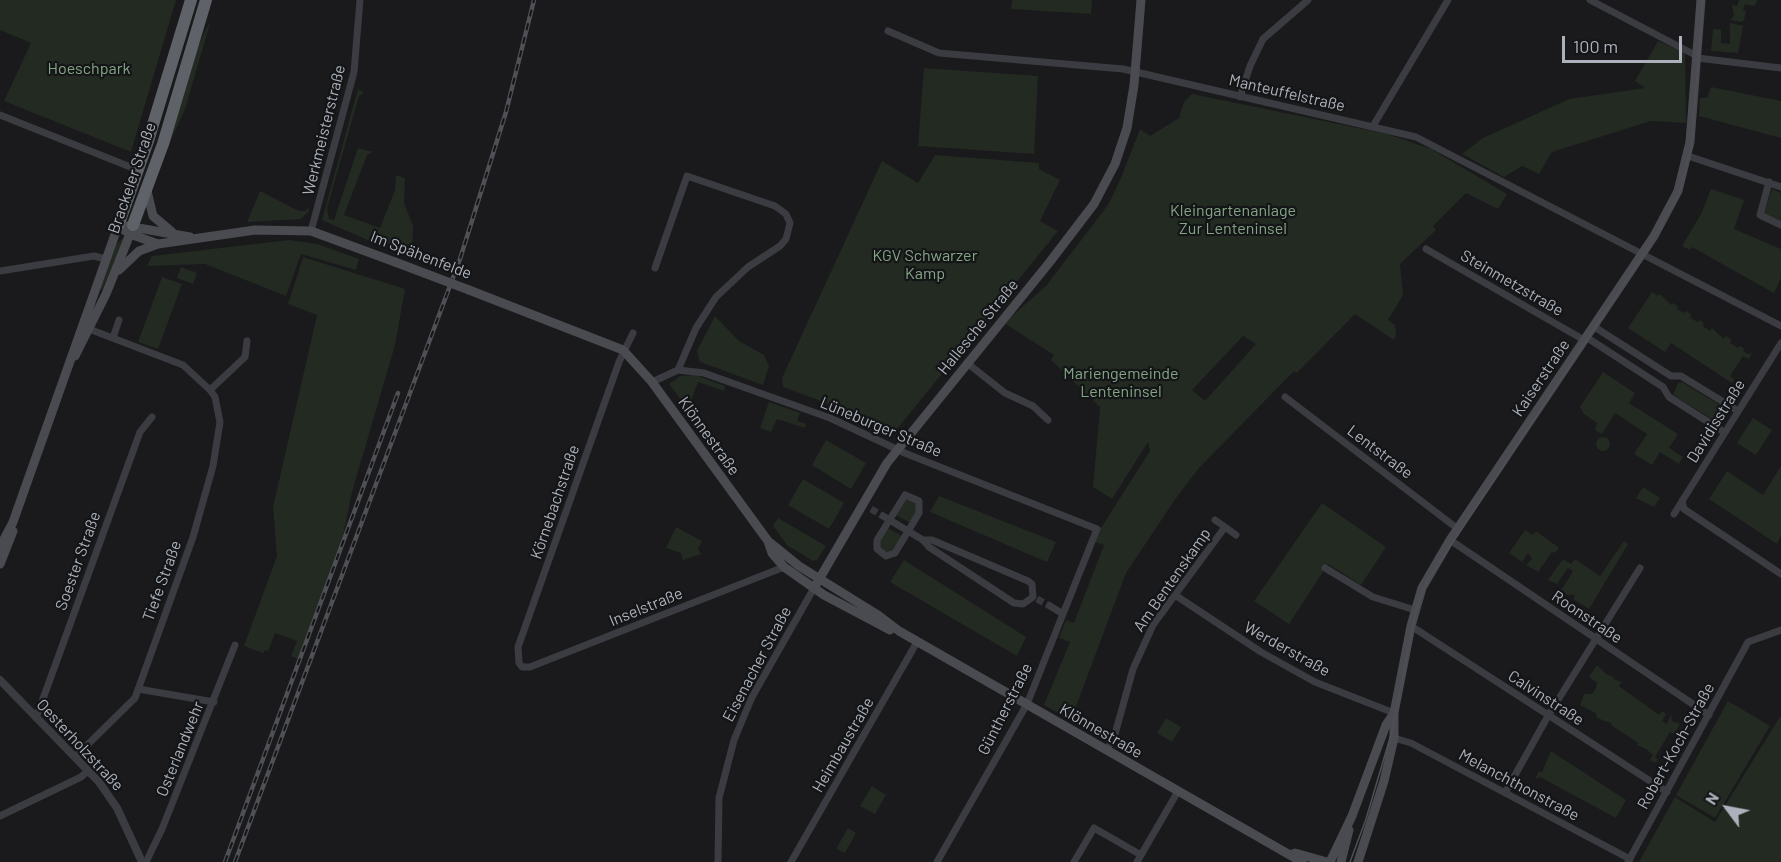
<!DOCTYPE html>
<meta charset="utf-8">
<style>
body{margin:0}
#map{position:relative;width:1781px;height:862px;overflow:hidden;background:#1a1a1c;font-family:Barlow,sans-serif}
canvas{display:block}
.north{position:absolute;left:1697px;top:778px;width:60px;height:60px;-webkit-text-stroke:4px #141517;paint-order:stroke;rotate:302deg;font-size:16px;font-weight:700;line-height:24px;text-align:center;color:#adb1bb}
.north::after{content:'';display:block;margin:auto;width:21px;height:27px;background:#adb1bb;clip-path:polygon(50% 0,100% 100%,50% 72%,0 100%)}
.scale{position:absolute;left:1562px;top:36px;width:120px;height:27px;box-sizing:border-box;border:3px solid #adb1bb;border-top:0;padding-left:8px;font-size:18px;line-height:21px;white-space:nowrap;color:#adb1bb;-webkit-text-stroke:4px #141517;paint-order:stroke}
</style>
<div id="map">
<canvas width="1781" height="862"></canvas>
<div class="north">N</div>
<div class="scale">100 m</div>
</div>
<script>
const ctx = document.querySelector('canvas').getContext('2d');
ctx.lineJoin = 'round';
function fill(path, color) { ctx.fillStyle = color; ctx.fill(path, 'evenodd'); }
const shape = rows => new Path2D(rows.map(r => 'M' + r).join(''));
function stroke(path, color, width, dash) { ctx.strokeStyle = color; ctx.lineWidth = width; ctx.lineCap = dash ? 'butt' : 'round'; ctx.setLineDash(dash || []); ctx.stroke(path); }
function label(font, color, halo, rows, align = 'center') {
  ctx.font = font + ' Barlow,sans-serif'; ctx.lineWidth = 4.5; ctx.setLineDash([]); ctx.textBaseline = 'middle'; ctx.strokeStyle = halo; ctx.fillStyle = color; for (const [text, x, y, turn = 0] of rows) {
    ctx.save(); ctx.translate(x, y); ctx.rotate((+turn || 0) * Math.PI / 180); ctx.textAlign = isNaN(turn) ? turn : align; if (halo) ctx.strokeText(text, 0, 0); ctx.fillText(text, 0, 0); ctx.restore();
  }
}
fill(shape([
 [0,0,176,0,131,152,4,101,31,43,0,30],
 [1012,0,1092,0,1091,14,1011,9],
 [1739,0,1757,0,1755,6,1745,4,1743,10,1746,11,1744,20,1741,22,1731,20,1734,15,1732,5,1737,6],
 [211,20,185,109,161,162,197,48],
 [1730,23,1743,26,1738,53,1711,51,1713,29,1721,30,1721,43,1730,44],
 [1658,41,1685,53,1686,123,1651,121,1552,152,1539,174,1522,166,1504,177,1462,154,1483,138,1569,99,1645,88,1635,81],
 [924,68,1038,76,1034,154,918,146],
 [1711,87,1781,101,1781,138,1699,116,1700,98,1707,98],
 [358,89,364,93,359,96,327,208,329,219,334,220,358,148,373,152,367,155,344,215,380,228,395,190,396,176,400,176,405,179,404,203,413,226,412,252,389,243,386,248,322,220],
 [1192,94,1387,134,1431,149,1507,194,1498,209,1466,193,1433,226,1436,230,1400,264,1403,295,1388,320,1395,325,1396,335,1394,340,1355,314,1297,373,1294,371,1199,468,1176,498,1126,573,1071,720,1044,705,1070,642,1059,638,1066,620,1074,623,1104,545,1095,542,1099,531,1150,451,1148,442,1112,499,1093,487,1100,407,1051,360,1054,355,1004,323,1046,286,1108,205,1121,178,1140,129,1150,136,1179,118,1184,102],
 [1243,336,1256,344,1205,401,1192,390],
 [935,155,1039,163,1039,169,1060,180,1040,221,1058,231,897,429,783,387,782,378,882,161,918,183],
 [1711,189,1744,200,1734,229,1781,249,1781,278,1774,293,1692,247,1690,250,1682,246,1701,214],
 [1772,189,1781,193,1781,221,1764,213],
 [260,191,299,211,305,211,310,207,308,212,301,219,247,222],
 [125,236,102,290,99,289,116,245],
 [289,240,317,244,359,259,356,270,301,254,286,296,205,264,147,266,152,256],
 [303,257,405,289,395,345,352,492,341,545,298,659,291,656,297,641,275,633,268,651,265,650,263,653,244,646,277,556,273,507,317,315,288,304],
 [181,267,197,273,193,284,177,278],
 [162,277,182,284,158,349,138,342],
 [1652,292,1658,296,1660,294,1671,305,1673,303,1678,306,1677,309,1684,313,1686,311,1691,314,1690,317,1697,322,1700,320,1704,323,1703,326,1710,331,1712,328,1724,339,1726,336,1732,340,1730,343,1738,348,1740,346,1745,349,1743,351,1748,354,1752,353,1749,359,1743,356,1730,376,1734,380,1732,383,1671,343,1665,352,1628,328],
 [715,316,739,341,764,355,769,366,763,385,700,362,697,351],
 [1603,372,1635,393,1629,403,1678,434,1669,448,1683,457,1679,464,1660,452,1652,465,1634,454,1647,434,1615,413,1602,434,1595,430,1597,423,1584,414,1580,407],
 [695,375,725,386,724,391,698,382,688,409,669,384,680,376],
 [1682,382,1728,410,1720,424,1673,395,1678,383],
 [769,402,800,413,797,421,806,424,805,428,777,419,771,432,760,428],
 [1753,418,1772,430,1756,455,1737,443],
 '1596 444a7 7 0 1 1 14 0a7 7 0 1 1-14 0Z',
 [826,440,866,463,851,489,812,465],
 [1781,466,1781,536,1777,544,1709,499,1727,471,1763,495],
 [803,479,844,503,829,529,788,505],
 [1643,487,1660,498,1654,507,1636,498],
 [939,496,1056,542,1047,562,930,512],
 [905,499,912,499,919,507,911,523,895,515],
 [1322,503,1386,547,1361,585,1328,564,1289,624,1254,601],
 [778,518,826,546,817,560,813,561,787,545,773,526],
 [676,527,702,541,698,549,701,554,683,560,681,553,666,548],
 [888,528,902,536,896,549,886,553,879,547,879,540],
 [1525,530,1533,535,1536,531,1559,548,1555,553,1552,552,1538,572,1526,565,1532,559,1528,553,1522,562,1509,553],
 [1624,541,1628,544,1589,609,1573,599,1575,596,1571,594,1569,596,1558,588,1562,589,1573,571,1568,568,1557,584,1548,580,1563,559,1571,564,1575,559,1600,576],
 [904,560,1026,637,1017,656,890,582],
 [1597,665,1606,674,1614,677,1613,679,1622,682,1619,686,1659,715,1662,711,1666,714,1662,721,1667,724,1671,714,1672,721,1680,724,1674,734,1670,732,1655,757,1658,759,1656,763,1650,760,1653,755,1646,749,1637,745,1638,743,1611,725,1612,723,1604,721,1596,717,1597,714,1580,705,1584,694,1592,694,1596,688,1597,683,1589,677],
 [1728,701,1770,726,1715,818,1676,795],
 [1781,715,1781,862,1639,862,1675,797,1715,822],
 [1166,718,1181,727,1172,742,1157,733],
 [1551,751,1626,800,1616,818,1540,777,1535,779,1539,771,1542,772],
 [872,786,886,795,875,814,860,806],
 [848,828,856,833,845,853,836,849]
]), '#222a22');
stroke(shape([
 [871,509,883,516],
 [1037,599,1050,606]
]), '#37383c', 7, [7, 3.5]);
stroke(shape([
 [1590,0,1697,56],
 [888,31,939,53,1123,69,1416,137,1781,326],
 [1697,58,1781,68],
 [1240,97,1250,66,1263,39,1308,0],
 [0,115,138,170],
 [1373,126,1448,0],
 [1688,156,1781,187],
 [1769,182,1760,215,1781,225],
 [311,231,354,72,360,0],
 [1426,249,1584,340],
 [655,268,687,176,775,206,786,214,790,223,786,239,780,246,748,267,716,297,696,328,678,370],
 [0,271,94,256,106,259],
 [1593,326,1671,376,1681,376,1738,411],
 [633,333,619,362,518,647,519,663,522,667,530,667,784,567],
 [1586,337,1663,387,1669,397,1724,432],
 [113,338,119,320],
 [967,363,1005,393,1033,406,1048,420],
 [652,382,678,370,704,373,830,418,907,454,1097,529,1027,704,937,862],
 [210,390,245,357,247,341],
 [1285,397,1458,529],
 [905,495,919,501,919,513,895,553,886,556,877,549,877,540,905,495],
 [1682,501,1684,509,1781,574],
 [1674,514,1781,343],
 [883,516,923,540,929,547,1014,603,1023,604,1033,597,1032,584,1028,581,932,540,923,540],
 [1215,520,1225,527],
 [1450,540,1709,715],
 [1325,568,1373,597,1415,610],
 [1175,595,1261,652,1315,682,1394,713],
 [1050,606,1063,614],
 [1411,626,1667,792],
 [138,689,214,702],
 [36,718,140,432,152,417],
 [1394,738,1411,743,1630,859],
 [1107,750,1115,734,1133,669,1153,625,1225,527,1236,535],
 [75,757,135,698,193,537,213,466,220,422,215,397,210,390,183,365,89,329],
 [1505,793,1548,716,1640,568],
 [0,816,81,777,88,771],
 [146,862,162,829,235,645],
 [718,862,719,798,734,740,752,697,814,588],
 [791,862,917,642],
 [1074,862,1094,828,1141,855],
 [1137,862,1177,793],
 [1628,862,1748,642,1781,630]
]), '#3b3c41', 7);
stroke(shape([
 [0,680,99,782,117,808,142,862]
]), '#3b3c41', 8);
stroke(shape([
 [147,191,153,216,172,232],
 [118,226,130,234,158,244,255,230,311,231,395,262],
 [127,226,190,237],
 [119,270,139,251,158,244],
 [469,290,623,350,652,382,768,541,772,553,784,567,824,595,890,630],
 [75,356,106,294,132,229],
 [768,541,799,566,878,615,899,631,1302,862],
 [0,547,13,522,118,226],
 [0,564,13,531],
 [814,588,887,463,1049,263,1094,204,1115,164,1127,128,1134,85,1141,0],
 [1291,855,1295,853,1327,862],
 [1330,862,1352,816,1386,725,1394,713],
 [1341,862,1349,830],
 [1358,862,1384,781,1394,738,1394,713,1411,626,1422,588,1450,540,1654,236,1678,191,1690,142,1701,0]
]), '#494b50', 9);
stroke(shape([
 [133,225,163,144,206,0],
 [118,226,148,141,191,0]
]), '#5f6268', 12);
stroke(shape([
 [1350,862,1366,819,1392,731,1416,610,1427,581,1649,246,1679,194,1691,148,1703,0]
]), '#4e5055', 1.5);
const rail = shape([
 [225,862,398,393],
 [235,862,460,259,506,112,534,0]
]);
stroke(rail, '#4e5055', 4.5);
stroke(rail, '#141517', 2, [7]);
stroke(shape([
 [395,262,469,290]
]), '#494b50', 9);
label('16px', '#85a586', '#141517', [
 ["Hoeschpark",89,69],
 ["Kleingartenanlage",1233,211],
 ["Zur Lenteninsel",1233,229],
 ["KGV Schwarzer",925,256],
 ["Kamp",925,274],
 ["Mariengemeinde",1121,374],
 ["Lenteninsel",1121,392]
]);
label('16px', '#adb1bb', '#141517', [
 ["Manteuffelstraße",1287,93,13],
 ["Werkmeisterstraße",324,130,-76],
 ["Brackeler Straße",132,178,-71],
 ["Im Spähenfelde",421,255,21],
 ["Steinmetzstraße",1512,283,30],
 ["Hallesche Straße",978,327,-51],
 ["Kaiserstraße",1541,378,-56],
 ["Davidisstraße",1716,421,-58],
 ["Lüneburger Straße",881,427,23],
 ["Klönnestraße",709,436,54],
 ["Lentstraße",1380,452,37],
 ["Körnebachstraße",555,502,-71],
 ["Soester Straße",78,561,-70],
 ["Am Bentenskamp",1172,580,-55],
 ["Tiefe Straße",162,581,-70],
 ["Inselstraße",646,607,-22],
 ["Roonstraße",1587,617,34],
 ["Werderstraße",1287,649,29],
 ["Eisenacher Straße",757,664,-62],
 ["Calvinstraße",1546,698,33],
 ["Güntherstraße",1005,709,-63],
 ["Klönnestraße",1101,731,30],
 ["Oesterholzstraße",80,745,47],
 ["Heimbaustraße",843,745,-60],
 ["Robert-Koch-Straße",1676,746,-61],
 ["Osterlandwehr",180,749,-68],
 ["Melanchthonstraße",1519,785,28]
]);
</script>
